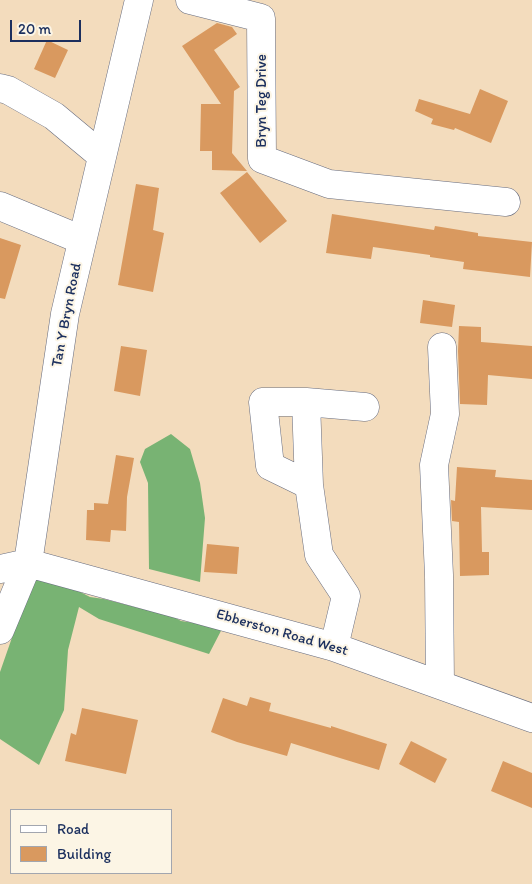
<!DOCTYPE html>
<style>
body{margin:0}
#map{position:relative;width:532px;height:884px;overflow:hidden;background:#f3dcbd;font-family:Itim,sans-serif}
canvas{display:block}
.legend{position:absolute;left:10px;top:809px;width:162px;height:65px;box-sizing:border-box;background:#fcf5e5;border:1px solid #a2a6af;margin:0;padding:6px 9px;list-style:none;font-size:15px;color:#1b2f5e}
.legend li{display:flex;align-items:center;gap:10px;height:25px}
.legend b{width:25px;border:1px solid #a2a6af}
.scale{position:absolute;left:10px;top:20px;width:71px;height:22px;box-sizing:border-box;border:2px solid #1b2f5e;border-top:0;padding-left:6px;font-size:15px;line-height:18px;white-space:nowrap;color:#1b2f5e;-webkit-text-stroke:4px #fcf5e5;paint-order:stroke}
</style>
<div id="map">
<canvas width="532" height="884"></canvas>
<ul class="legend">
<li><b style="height:6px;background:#fff"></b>Road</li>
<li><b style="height:14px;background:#d9995f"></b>Building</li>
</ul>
<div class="scale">20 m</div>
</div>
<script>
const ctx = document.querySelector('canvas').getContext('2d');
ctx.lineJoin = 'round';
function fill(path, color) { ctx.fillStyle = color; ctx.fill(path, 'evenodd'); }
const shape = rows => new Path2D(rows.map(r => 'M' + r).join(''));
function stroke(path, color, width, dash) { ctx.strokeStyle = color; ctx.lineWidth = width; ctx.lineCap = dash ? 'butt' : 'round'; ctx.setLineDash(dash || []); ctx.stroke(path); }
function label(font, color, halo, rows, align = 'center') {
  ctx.font = font + ' Itim,sans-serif'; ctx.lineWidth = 4; ctx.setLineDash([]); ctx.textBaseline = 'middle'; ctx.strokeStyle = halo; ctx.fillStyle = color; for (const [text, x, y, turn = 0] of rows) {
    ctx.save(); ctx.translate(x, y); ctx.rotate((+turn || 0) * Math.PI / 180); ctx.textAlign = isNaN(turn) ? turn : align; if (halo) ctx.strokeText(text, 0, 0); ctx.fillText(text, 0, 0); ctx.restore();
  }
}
fill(shape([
 [171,434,190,449,200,483,205,518,200,582,149,569,148,483,140,462,145,449],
 [40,577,59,581,90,597,104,599,174,617,181,621,223,627,209,654,99,619,79,607,68,650,64,710,39,765,0,739,0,672,30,586]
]), '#78b373');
fill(shape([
 [217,23,232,27,237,34,214,50,240,87,234,91,232,153,247,171,212,170,212,151,200,151,201,104,221,104,182,46],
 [47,40,68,50,55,78,34,69],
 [480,89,508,101,491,143,455,128,454,130,431,124,433,119,415,111,419,99,470,114],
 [247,172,287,221,260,243,220,193],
 [136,184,159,188,153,230,164,233,153,292,118,285],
 [332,214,434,230,435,226,478,233,478,236,532,242,530,277,463,269,464,262,430,257,430,255,373,247,371,259,326,253],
 [0,238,21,245,5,299,0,298],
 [423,300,455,305,452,327,420,323],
 [459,326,481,327,481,342,532,346,532,379,488,375,487,405,460,404,458,351],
 [121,346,147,350,140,396,114,391],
 [116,455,134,458,127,497,126,531,111,530,110,542,86,540,87,510,94,510,94,503,108,504],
 [457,467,496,470,495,477,532,480,532,510,481,507,482,552,489,552,489,575,460,576,459,522,452,521,451,500,455,501],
 [207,544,239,547,237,574,204,572],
 [250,697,271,703,269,711,331,728,331,726,387,744,379,770,291,743,287,756,237,742,211,732,223,698,247,706],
 [82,708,138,720,126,774,65,761,71,733,76,735],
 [411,741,447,759,435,783,399,764],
 [503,761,532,773,532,808,491,791]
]), '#d9995f');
const minor = shape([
 [190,0,261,18,262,159,329,184,506,202],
 [0,88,8,90,54,116,102,156],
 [0,206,82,240],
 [306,402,309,485,270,466,263,402,306,402,365,407],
 [309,485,319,555,346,596,334,647],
 [0,569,28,563,334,647,532,718],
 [0,630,28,563,65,314,139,0],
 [440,685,439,575,434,465,445,414,442,347]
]);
stroke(minor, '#676c7f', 29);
stroke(minor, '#fff', 28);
label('15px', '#1b2f5e', '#fcf5e5', [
 ["Bryn Teg Drive",262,101,-90],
 ["Tan Y Bryn Road",67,315,-79],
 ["Ebberston Road West",282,633,16]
]);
</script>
